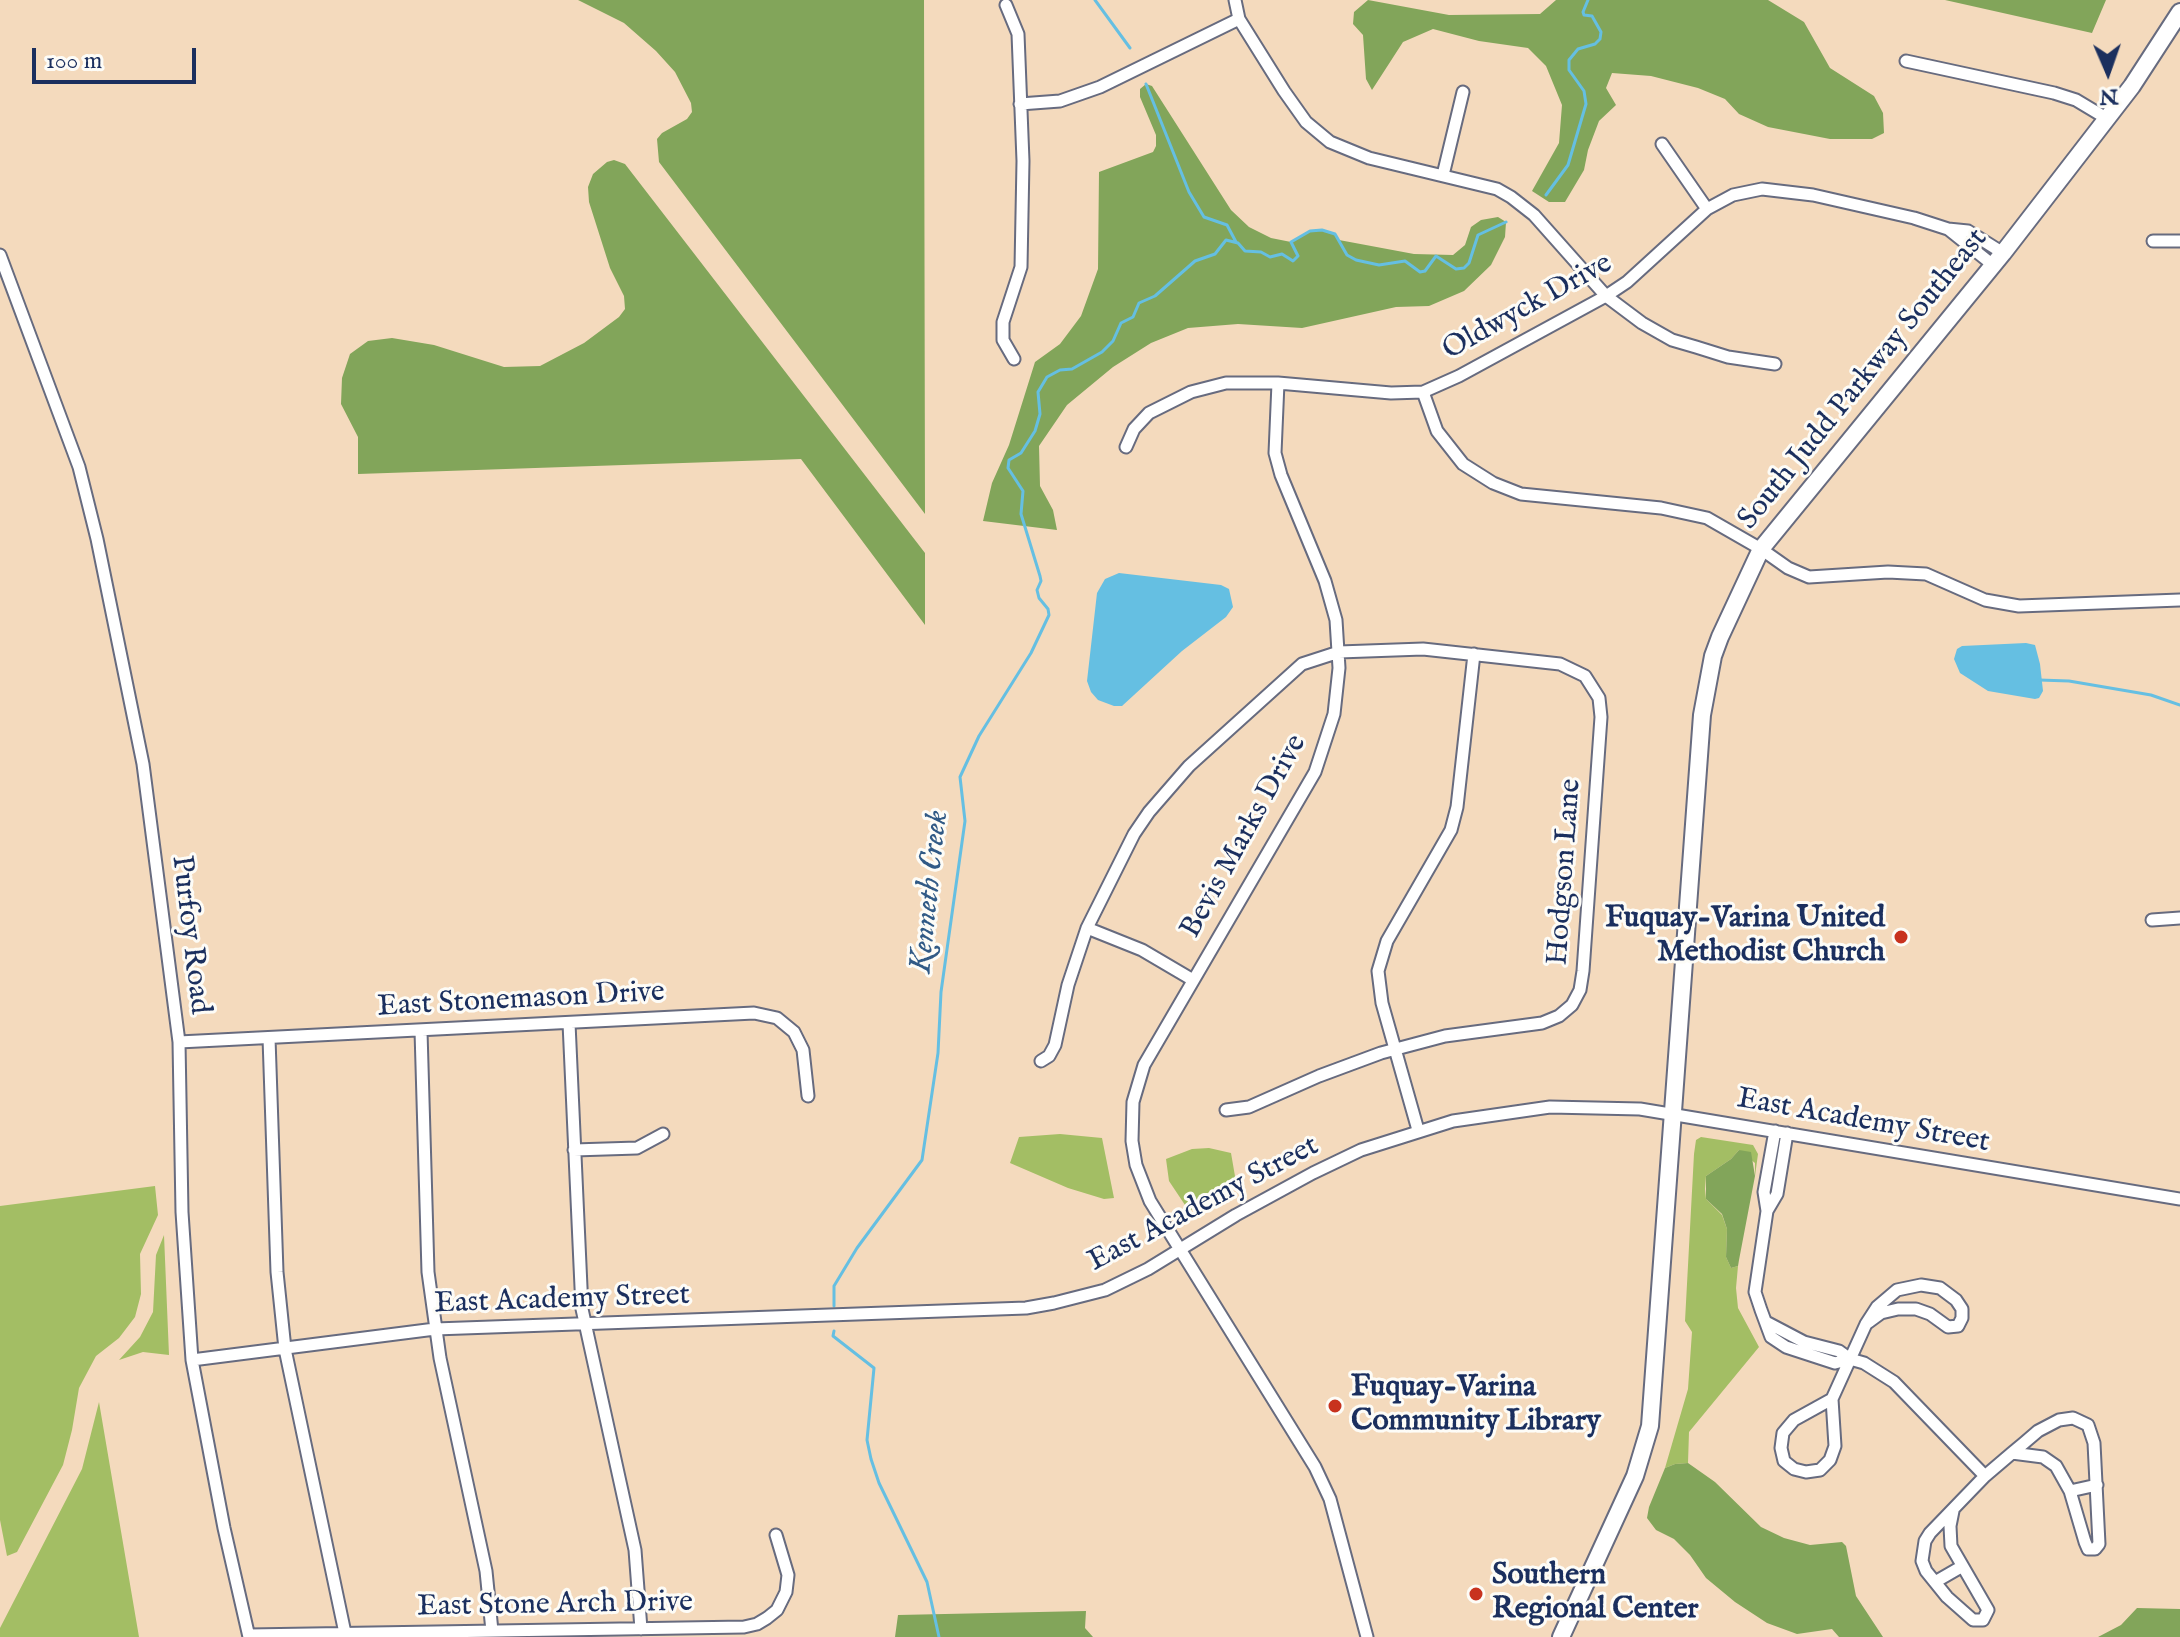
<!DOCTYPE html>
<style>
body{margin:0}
#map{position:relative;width:2180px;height:1637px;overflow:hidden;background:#f4dabd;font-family:"IM FELL English",serif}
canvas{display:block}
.north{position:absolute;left:2068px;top:32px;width:80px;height:80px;-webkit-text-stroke:6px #fdfcf7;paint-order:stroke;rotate:178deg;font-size:22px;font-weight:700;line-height:32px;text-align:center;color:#1b2f5e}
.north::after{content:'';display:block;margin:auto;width:28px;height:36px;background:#1b2f5e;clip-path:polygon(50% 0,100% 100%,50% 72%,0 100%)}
.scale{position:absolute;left:32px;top:48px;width:164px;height:36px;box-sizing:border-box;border:4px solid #1b2f5e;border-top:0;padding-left:10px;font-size:24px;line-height:28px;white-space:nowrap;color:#1b2f5e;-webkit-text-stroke:6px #fdfcf7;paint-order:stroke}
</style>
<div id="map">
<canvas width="2180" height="1637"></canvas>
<div class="north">N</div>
<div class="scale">100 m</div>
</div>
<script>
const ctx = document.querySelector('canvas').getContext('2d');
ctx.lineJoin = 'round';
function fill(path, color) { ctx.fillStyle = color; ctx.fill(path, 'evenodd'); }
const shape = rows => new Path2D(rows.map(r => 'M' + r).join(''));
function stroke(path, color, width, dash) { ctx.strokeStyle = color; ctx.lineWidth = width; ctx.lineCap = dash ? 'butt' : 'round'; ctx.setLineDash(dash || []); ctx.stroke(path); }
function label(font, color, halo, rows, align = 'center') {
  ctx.font = font + ' "IM FELL English",serif'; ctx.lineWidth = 6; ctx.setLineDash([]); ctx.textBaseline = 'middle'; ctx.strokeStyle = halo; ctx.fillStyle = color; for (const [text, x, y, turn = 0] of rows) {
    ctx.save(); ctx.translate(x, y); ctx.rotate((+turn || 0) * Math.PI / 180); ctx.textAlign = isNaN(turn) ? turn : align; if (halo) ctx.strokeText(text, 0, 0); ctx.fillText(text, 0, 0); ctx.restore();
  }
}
fill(shape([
 [1060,1134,1102,1138,1114,1198,1104,1199,1068,1188,1010,1163,1019,1137],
 [1701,1137,1753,1145,1758,1154,1755,1176,1755,1163,1739,1150,1731,1159,1706,1176,1705,1189,1706,1199,1722,1215,1727,1229,1726,1257,1731,1268,1738,1266,1736,1288,1738,1308,1759,1347,1689,1432,1688,1463,1675,1464,1665,1468,1688,1389,1692,1332,1685,1321,1694,1154,1696,1140],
 [1209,1148,1231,1153,1236,1182,1215,1198,1189,1211,1169,1181,1166,1159,1192,1149],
 [155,1186,158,1215,140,1254,141,1294,135,1317,119,1338,96,1356,79,1388,72,1430,63,1465,17,1552,7,1556,0,1520,0,1206],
 [164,1235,169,1355,143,1352,119,1360,140,1337,153,1312,156,1255],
 [99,1402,139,1637,0,1637,0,1628,82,1469]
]), '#a3be64');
fill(shape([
 [578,0,924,0,925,514,659,162,657,139,662,133,687,119,692,112,691,103,675,72,656,51,624,23],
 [1368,0,1449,15,1540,14,1556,0,1768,0,1804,22,1830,68,1874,96,1883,113,1884,133,1872,139,1830,139,1768,127,1739,114,1725,99,1698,88,1651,76,1612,73,1606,88,1616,105,1599,121,1588,150,1584,170,1565,202,1549,202,1532,191,1559,143,1562,105,1546,66,1528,48,1479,41,1433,29,1403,42,1372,90,1366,79,1363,35,1353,24,1354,12],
 [1945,0,2106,0,2092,33],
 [1146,84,1152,86,1231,210,1249,227,1271,238,1291,242,1310,231,1322,230,1335,234,1339,240,1414,254,1453,255,1465,245,1471,227,1481,220,1498,217,1506,222,1505,237,1491,265,1464,291,1429,306,1396,307,1302,328,1238,324,1188,328,1151,343,1113,367,1067,405,1039,446,1040,486,1053,510,1057,530,983,521,992,483,1009,445,1035,362,1060,344,1081,316,1098,269,1099,172,1153,152,1156,146,1156,135,1140,97,1140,89],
 [614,160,625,164,925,553,925,625,801,459,358,474,358,437,341,404,342,378,350,354,368,341,392,338,434,345,504,367,540,366,584,343,619,317,625,309,624,296,610,268,589,202,588,187,593,174,607,162],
 [1739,1150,1751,1152,1755,1176,1739,1260,1738,1266,1731,1268,1726,1257,1727,1229,1722,1214,1706,1199,1706,1176,1731,1159],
 [1688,1463,1715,1482,1761,1527,1784,1538,1810,1545,1842,1542,1846,1546,1856,1596,1883,1637,1839,1637,1832,1629,1797,1634,1767,1623,1735,1602,1706,1578,1690,1555,1674,1539,1656,1530,1647,1518,1649,1507,1665,1468,1675,1464],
 [2137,1608,2180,1609,2180,1637,2098,1637,2121,1625],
 [1086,1611,1085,1628,1093,1637,895,1637,898,1615]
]), '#82a55a');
fill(shape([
 [1119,573,1221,585,1229,589,1233,607,1226,617,1182,651,1122,706,1114,706,1098,700,1091,692,1087,681,1097,593,1105,579],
 [2026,643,2035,645,2040,664,2043,691,2039,698,2035,699,1988,691,1960,673,1954,659,1957,649,1962,646]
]), '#65bfe2');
stroke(shape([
 [1095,0,1130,48],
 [1146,84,1189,192,1204,217,1227,225,1236,242],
 [1546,195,1568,165,1586,104,1584,91,1569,70,1569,60,1578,49,1595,44,1600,39,1601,32,1592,16,1584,15,1583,12,1588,0],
 [2039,680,2069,681,2151,695,2180,705],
 [834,1306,834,1286,857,1248,922,1160,938,1053,941,992,965,821,960,777,979,736,1031,653,1049,615,1048,609,1039,598,1037,590,1041,581,1040,576,1021,514,1023,491,1008,468,1009,460,1021,453,1035,431,1040,414,1038,392,1047,377,1060,370,1072,369,1102,352,1113,341,1121,323,1133,317,1139,303,1155,296,1195,261,1215,254,1226,240,1238,243,1245,251,1261,252,1270,257,1282,254,1293,261,1298,256,1291,242,1310,231,1322,230,1335,234,1347,255,1356,260,1379,265,1405,261,1420,272,1425,271,1436,256,1456,269,1464,268,1469,263,1478,235,1506,222],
 [834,1331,833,1336,874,1368,867,1440,871,1459,879,1483,927,1582,939,1637]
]), '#65bfe2', 3);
const minor = shape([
 [1235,0,1239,19,1284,91,1306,122,1330,142,1369,158,1497,189,1511,197,1534,215,1606,296,1642,323,1672,340,1696,347,1728,357,1775,364],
 [1006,5,1018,34,1023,161,1021,267,1003,322,1003,340,1014,359],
 [1906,61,2054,93,2076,100,2106,118],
 [1020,104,1060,101,1100,87,1239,19],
 [1662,144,1707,209],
 [1443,175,1463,92],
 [1948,229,1993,265],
 [2153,241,2180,241],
 [0,255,79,467,97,539,143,764,179,1042,182,1212,192,1360,224,1528,249,1637],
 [1278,383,1275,453,1281,475,1325,581,1336,620,1339,668,1334,714,1315,772,1144,1065,1133,1102,1132,1141,1136,1165,1150,1201,1315,1467,1330,1499,1367,1637],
 [1423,392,1437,431,1463,464,1493,483,1521,494,1661,508,1707,518,1761,549,1788,568,1809,577,1888,572,1926,574,1985,600,2019,606,2180,600],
 [1126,447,1134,429,1149,413,1191,392,1226,383,1278,383,1391,393,1423,392,1459,376,1606,296,1627,282,1707,209,1733,195,1762,189,1813,195,1914,218,1948,229,1968,231,2003,253],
 [2152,920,2180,918],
 [1087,928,1142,950,1193,980],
 [569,1023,582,1309,635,1550,641,1629],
 [421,1031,428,1272,440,1358,486,1571,492,1631],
 [269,1038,277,1272,285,1349,345,1633],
 [179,1042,754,1013,777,1018,794,1032,803,1050,808,1096],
 [1041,1061,1049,1056,1055,1045,1068,985,1087,928,1134,834,1149,812,1189,766,1302,664,1339,652,1423,649,1560,664,1585,676,1599,698,1601,717,1583,971,1580,990,1572,1005,1559,1016,1542,1023,1445,1036,1381,1053,1319,1076,1249,1107,1226,1110],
 [1418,1130,1382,1003,1378,971,1387,941,1451,830,1457,807,1474,654],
 [1775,1131,1764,1192,1767,1211,1755,1292,1761,1310,1771,1337,1786,1347,1835,1363,1850,1359],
 [574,1150,637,1148,663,1134],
 [1767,1211,1777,1194,1787,1133],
 [1766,1322,1804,1342,1839,1351,1850,1359,1864,1363,1894,1382,1985,1476],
 [192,1360,435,1329,1026,1308,1054,1303,1105,1290,1148,1269,1236,1215,1313,1173,1361,1150,1453,1121,1550,1107,1640,1109,2180,1199],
 [1832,1399,1835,1446,1830,1460,1820,1470,1806,1472,1794,1469,1784,1461,1781,1448,1783,1433,1794,1420,1832,1399,1866,1324,1877,1307,1897,1290,1921,1285,1940,1288,1956,1300,1962,1309,1962,1318,1958,1326,1948,1327,1930,1314,1916,1309,1898,1309,1881,1313,1866,1324],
 [2070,1491,2097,1485],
 [1953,1511,1950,1526,1951,1546,1988,1610,1983,1620,1973,1620,1947,1597,1926,1571,1922,1561,1925,1541,1930,1533,1985,1476,2012,1453,2024,1443,2038,1431,2059,1420,2073,1418,2088,1425,2094,1443,2099,1544,2095,1549,2088,1549,2085,1542,2070,1491,2056,1466,2043,1457,2012,1453],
 [1935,1582,1961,1567],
 [249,1635,744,1627,757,1624,767,1618,777,1610,786,1592,788,1575,776,1535]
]);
const highway = shape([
 [1561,1637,1635,1476,1650,1426,1702,715,1713,656,1720,637,1761,549,2003,253,2132,86,2180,12]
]);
stroke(minor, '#676b7f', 15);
stroke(highway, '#676b7f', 20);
stroke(minor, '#fff', 11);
stroke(highway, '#fff', 16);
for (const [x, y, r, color] of [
 [1901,937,8,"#c8321e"],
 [1335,1406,8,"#c8321e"],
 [1476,1594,8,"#c8321e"]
]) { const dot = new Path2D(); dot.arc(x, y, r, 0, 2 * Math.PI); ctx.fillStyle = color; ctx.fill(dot); stroke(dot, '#fdfcf7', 3); }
label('30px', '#1b2f5e', '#fdfcf7', [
 ["Oldwyck Drive",1528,308,-29],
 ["South Judd Parkway Southeast",1864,380,-51],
 ["Bevis Marks Drive",1245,837,-61],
 ["Hodgson Lane",1566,872,-86],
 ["Purfoy Road",189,935,83],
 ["East Stonemason Drive",521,1001,-3],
 ["East Academy Street",1863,1122,10],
 ["East Academy Street",1204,1205,-28],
 ["East Academy Street",562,1301,-2],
 ["East Stone Arch Drive",555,1606,-1]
]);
label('bold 30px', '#1b2f5e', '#fdfcf7', [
 ["Fuquay-Varina United",1885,920,"right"],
 ["Methodist Church",1885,954,"right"],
 ["Fuquay-Varina",1351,1389],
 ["Community Library",1351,1423],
 ["Southern",1492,1577],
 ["Regional Center",1492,1611]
], 'left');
label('italic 32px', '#315a86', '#fdfcf7', [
 ["Kenneth Creek",931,892,-84]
]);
</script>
